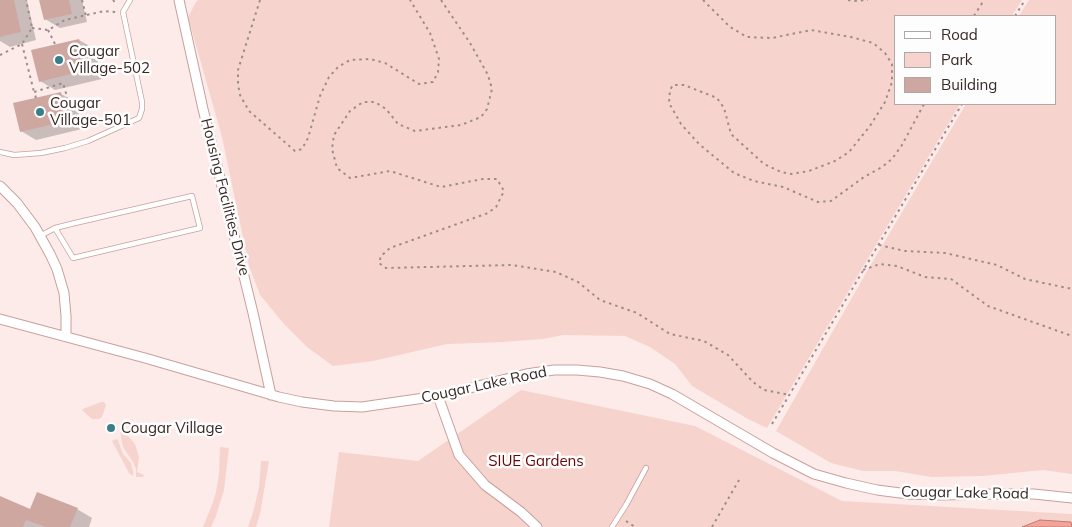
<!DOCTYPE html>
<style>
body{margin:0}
#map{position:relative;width:1072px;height:527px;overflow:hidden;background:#fdebe9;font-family:Mulish,sans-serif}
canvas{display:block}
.legend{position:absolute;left:894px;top:15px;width:162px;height:90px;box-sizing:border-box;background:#fdfdfd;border:1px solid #aea8a7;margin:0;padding:6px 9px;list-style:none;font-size:15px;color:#382926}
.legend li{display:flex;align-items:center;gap:10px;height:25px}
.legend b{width:25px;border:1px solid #aea8a7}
</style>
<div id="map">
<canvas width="1072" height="527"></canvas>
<ul class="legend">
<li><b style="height:6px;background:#fff"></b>Road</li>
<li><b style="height:14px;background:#f7d3ce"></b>Park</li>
<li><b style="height:14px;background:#cfa7a1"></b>Building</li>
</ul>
</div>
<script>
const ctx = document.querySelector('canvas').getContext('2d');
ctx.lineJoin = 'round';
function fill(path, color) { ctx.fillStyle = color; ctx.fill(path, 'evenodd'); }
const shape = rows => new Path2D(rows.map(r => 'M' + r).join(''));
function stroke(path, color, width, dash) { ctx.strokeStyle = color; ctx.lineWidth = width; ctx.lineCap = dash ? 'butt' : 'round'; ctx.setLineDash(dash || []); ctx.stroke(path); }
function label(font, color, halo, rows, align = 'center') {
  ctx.font = font + ' Mulish,sans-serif'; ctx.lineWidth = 5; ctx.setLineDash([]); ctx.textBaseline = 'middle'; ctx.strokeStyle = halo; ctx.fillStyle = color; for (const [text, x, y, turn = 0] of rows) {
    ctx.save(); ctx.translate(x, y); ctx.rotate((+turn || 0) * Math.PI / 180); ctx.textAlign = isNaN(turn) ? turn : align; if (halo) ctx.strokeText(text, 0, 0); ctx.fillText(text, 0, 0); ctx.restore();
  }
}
fill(shape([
 [198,0,1022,0,1012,16,896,16,896,104,960,104,767,428,748,419,692,386,675,364,650,347,625,336,563,335,543,339,503,342,447,344,373,361,333,366,307,347,285,325,260,295,249,266,222,137,188,17,196,2],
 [1029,0,1072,0,1072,474,1043,470,983,476,932,477,895,471,863,471,831,463,776,431,866,273,966,104,1056,104,1056,16,1019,16],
 [521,390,695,426,842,501,1072,514,1072,527,329,527,339,452,418,461],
 [101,402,104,402,106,405,102,417,99,419,92,419,82,410,83,409],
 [123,425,122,429,135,444,139,457,137,472,144,475,143,477,136,477,136,469,133,462,123,447,120,432,121,429],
 [116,439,118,440,123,454,131,463,133,471,133,476,129,473,112,441],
 [220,447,229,448,224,490,216,516,211,527,203,527,213,502,216,492,219,474],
 [261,461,269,461,260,514,256,527,248,527,254,509,259,487]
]), '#f7d3ce');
const water = shape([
 [1040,520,1071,522,1072,527,1022,527,1040,520]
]);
fill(water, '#f5a298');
stroke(water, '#bc7e76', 1);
fill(shape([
 [0,0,27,0,36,40,10,47,0,41],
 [40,0,82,0,87,22,60,28,45,19],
 [79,40,95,49,102,79,55,90,40,81],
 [61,94,76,102,82,129,36,140,21,131],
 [0,498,31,511,77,509,92,518,89,527,0,527]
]), '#0003');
fill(shape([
 [0,0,14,0,21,32,0,37],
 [39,0,69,0,72,14,44,20],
 [79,39,87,70,39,82,31,50],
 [61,92,67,121,20,132,13,103],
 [37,492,78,508,70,527,46,527,26,520,23,527,0,527,0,496,30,509]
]), '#cfa7a1');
const service = shape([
 [0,152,14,155,41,153,65,148,88,141,139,118,142,109,142,102,123,12,130,0],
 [40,236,55,228,75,223,192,196,200,228,73,258,55,228],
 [612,527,626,505,646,468]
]);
const minor = shape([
 [179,0,203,109,253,313,271,395],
 [0,186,17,203,35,227,50,254,57,269,64,293,66,316,66,336],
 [0,319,145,358,279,397,302,402,334,406,362,407,438,396,526,374,554,370,577,370,600,372,623,376,650,384,672,394,773,453,814,474,846,483,877,490,908,494,940,495,996,494,1034,494,1072,498],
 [438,396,459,455,485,485,521,512,537,527]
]);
stroke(service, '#c8a09b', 6);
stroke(minor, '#c8a09b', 11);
stroke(shape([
 [82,0,86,16],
 [113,0,117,5],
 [260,0,238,70,238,84,240,95,249,111,295,151,302,149,308,138,320,96,329,77,338,67,350,60,370,59,385,63,419,84,433,82,438,72,439,59,430,33,410,0],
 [441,0,470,43,488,75,492,89,487,109,481,117,461,125,415,131,398,124,386,109,375,102,363,102,350,111,334,135,332,149,337,168,350,178,390,171,441,187,483,179,497,179,504,191,496,207,488,213,390,248,381,256,379,263,386,268,512,265,556,272,578,282,600,300,637,313,670,334,704,341,728,355,753,382,764,390,790,395],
 [703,0,730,27,747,37,772,38,811,30,851,37,873,43,885,53,892,64,892,82,885,102,870,126,849,152,835,161,809,171,791,174,781,172,764,164,731,134,724,108,717,98,684,85,673,85,670,90,669,103,681,124,699,144,734,173,754,181,783,187,818,202,831,201,864,177,882,167,892,159,902,145,924,104],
 [848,0,853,1,868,0],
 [974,16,984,0],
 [1015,16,1025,0],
 [32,28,48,30,65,20,104,11,116,12],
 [48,30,55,44],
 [22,44,34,92],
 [0,55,22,44,32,28,26,0],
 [36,98,34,92,63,83,75,124],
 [879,245,905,251,945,253,997,265,1025,279,1072,289],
 [863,270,880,264,897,266,925,277,951,279,988,306,1072,336],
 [772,424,962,104],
 [626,521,635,527],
 [712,527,739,480]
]), '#9d8d8a', 2, [2.5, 4]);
stroke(service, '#fff', 4.5);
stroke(minor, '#fff', 9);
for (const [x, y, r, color] of [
 [59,60,5,"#387f89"],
 [40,112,5,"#387f89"],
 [111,428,5,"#387f89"]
]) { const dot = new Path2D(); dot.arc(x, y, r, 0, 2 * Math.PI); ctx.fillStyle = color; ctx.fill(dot); stroke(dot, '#fdfdfd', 2); }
label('15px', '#382926', '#fdfdfd', [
 ["Cougar",69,51],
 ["Village-502",69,68],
 ["Cougar",50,103],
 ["Village-501",50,120],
 ["Cougar Village",121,428]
], 'left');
label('15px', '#382926', '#fdfdfd', [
 ["Housing Facilities Drive",225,197,76],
 ["Cougar Lake Road",484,385,-12],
 ["Cougar Lake Road",965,493,1]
]);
label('15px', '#640707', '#fdfdfd', [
 ["SIUE Gardens",536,461]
]);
</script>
